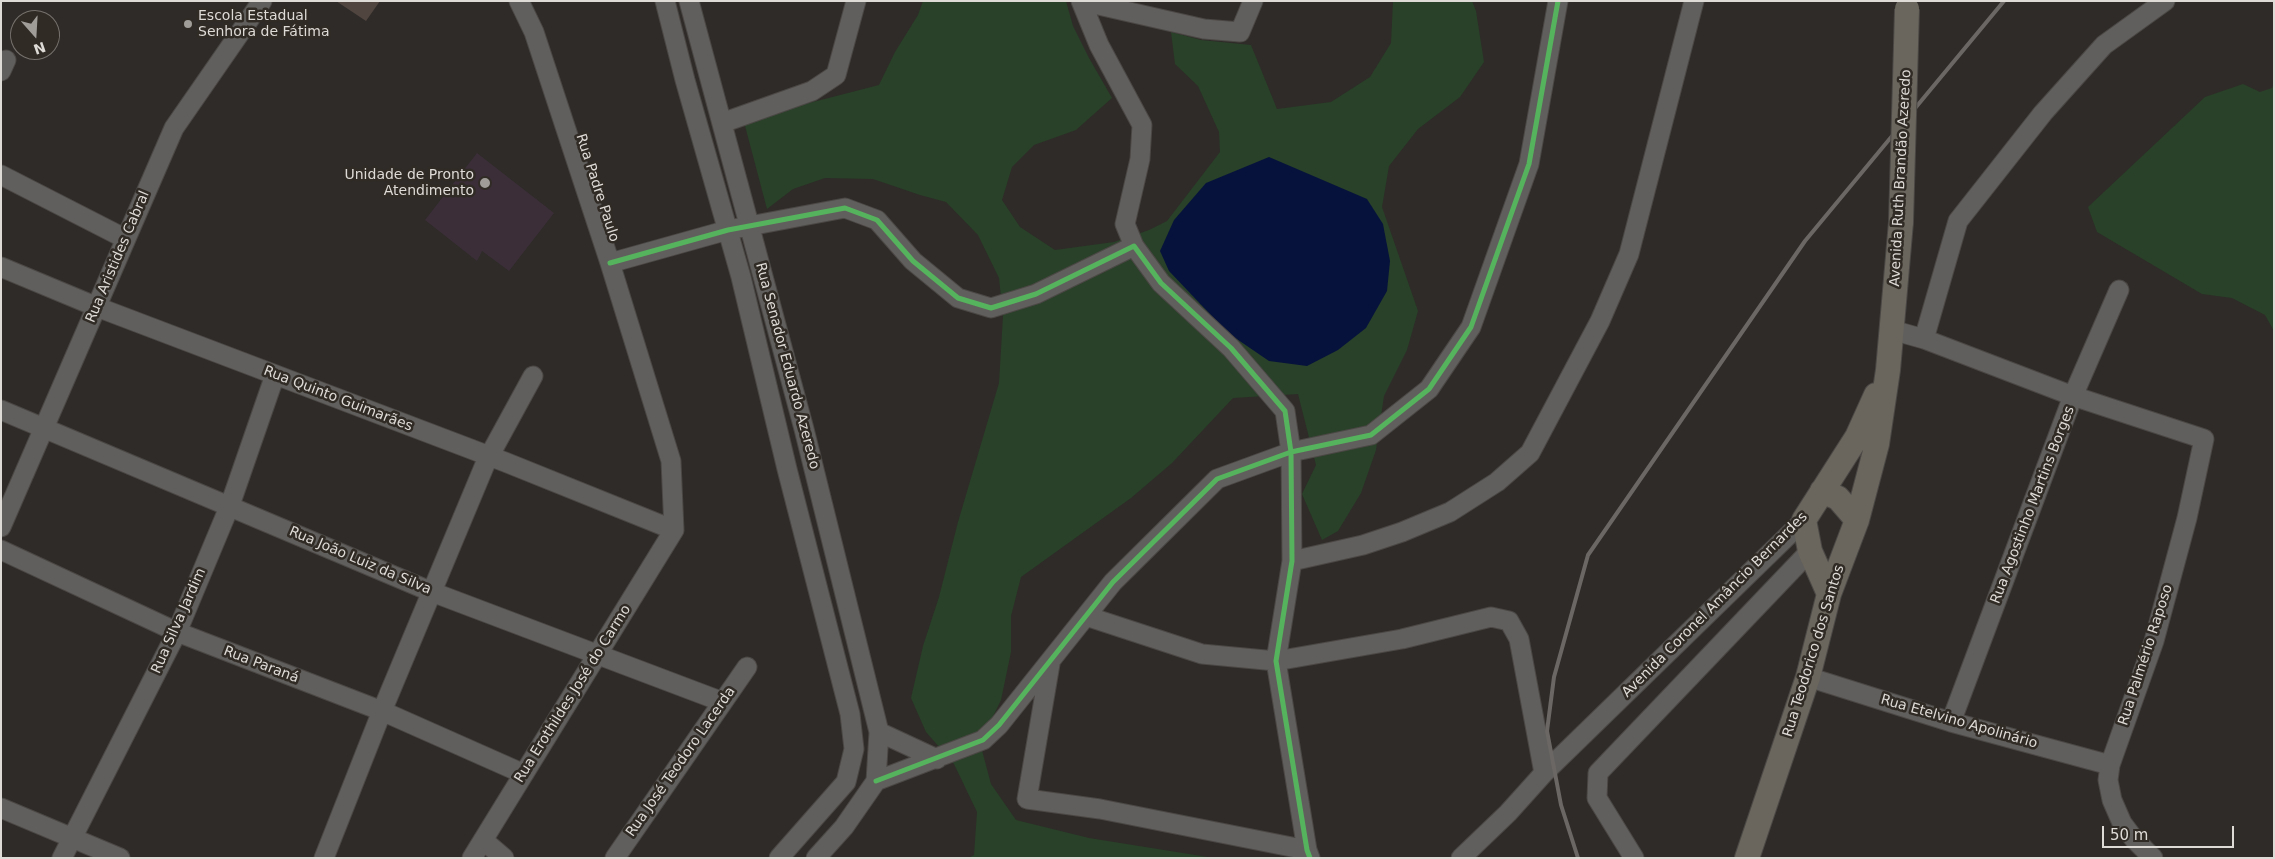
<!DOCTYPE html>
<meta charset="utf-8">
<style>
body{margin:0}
#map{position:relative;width:2275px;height:859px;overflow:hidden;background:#2e2b28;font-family:"DejaVu Sans",sans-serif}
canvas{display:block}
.frame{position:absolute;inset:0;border:2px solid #dedad6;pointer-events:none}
.north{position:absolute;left:10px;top:10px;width:50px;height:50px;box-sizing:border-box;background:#312b25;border:1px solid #76716c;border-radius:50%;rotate:161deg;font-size:14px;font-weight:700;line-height:20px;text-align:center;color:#dedad6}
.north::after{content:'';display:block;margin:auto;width:18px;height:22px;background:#a09d99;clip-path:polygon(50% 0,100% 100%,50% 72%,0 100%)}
.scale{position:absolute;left:2102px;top:826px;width:132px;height:22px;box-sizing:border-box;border:2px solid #dedad6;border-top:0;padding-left:6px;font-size:15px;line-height:18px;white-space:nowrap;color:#dedad6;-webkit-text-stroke:4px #312b25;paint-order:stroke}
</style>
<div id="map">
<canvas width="2275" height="859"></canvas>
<div class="frame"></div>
<div class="north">N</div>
<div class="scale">50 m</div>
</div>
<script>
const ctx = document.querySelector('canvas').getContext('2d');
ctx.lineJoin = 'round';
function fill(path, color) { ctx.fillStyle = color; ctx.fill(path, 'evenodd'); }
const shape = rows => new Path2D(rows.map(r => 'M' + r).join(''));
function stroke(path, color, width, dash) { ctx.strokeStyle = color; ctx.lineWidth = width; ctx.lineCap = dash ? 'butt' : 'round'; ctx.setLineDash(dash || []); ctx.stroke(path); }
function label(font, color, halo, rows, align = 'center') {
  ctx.font = font + ' "DejaVu Sans",sans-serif'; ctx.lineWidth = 5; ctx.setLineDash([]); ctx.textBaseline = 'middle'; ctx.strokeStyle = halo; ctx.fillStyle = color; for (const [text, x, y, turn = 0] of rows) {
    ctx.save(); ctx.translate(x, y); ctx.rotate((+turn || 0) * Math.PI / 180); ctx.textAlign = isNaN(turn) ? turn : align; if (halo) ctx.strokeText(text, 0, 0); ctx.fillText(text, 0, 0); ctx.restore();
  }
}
fill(shape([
 [477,153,554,213,509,271,482,251,477,261,425,220]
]), '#3b2e38');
fill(shape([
 [923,1,1066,1,1073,26,1089,58,1112,98,1076,130,1034,145,1012,167,1002,200,1020,227,1055,250,1114,242,1149,230,1167,221,1220,152,1219,132,1198,86,1175,64,1171,32,1201,40,1251,45,1277,109,1331,102,1370,77,1391,43,1393,1,1472,1,1476,11,1484,62,1460,97,1418,129,1389,166,1382,207,1418,311,1407,350,1384,396,1376,450,1361,493,1338,531,1322,540,1302,494,1316,465,1298,394,1233,398,1172,463,1131,498,1021,577,1011,616,1011,652,1001,700,980,743,991,784,1016,820,1089,838,1214,858,968,858,974,855,977,812,954,764,926,732,911,698,923,646,939,597,958,522,999,383,1003,316,999,278,978,235,946,202,920,195,873,179,825,178,793,189,767,209,744,122,782,110,879,85,895,52,918,15],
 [2243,84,2260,92,2272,88,2274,84,2274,331,2265,315,2232,298,2202,294,2097,232,2088,207,2205,97]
]), '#294128');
fill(shape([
 [1269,157,1367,199,1383,224,1390,261,1387,291,1366,328,1338,350,1307,366,1269,361,1228,333,1169,271,1160,251,1174,220,1206,183]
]), '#06123c');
fill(shape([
 [336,1,380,1,366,21]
]), '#51453f');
const minor = shape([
 [519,1,534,32,610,263,671,461,674,530],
 [665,1,685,80,741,277,787,469,850,714,854,749,846,782,779,858],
 [689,1,804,429,879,732,876,781,844,827,816,858],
 [1081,1,1099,45,1142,125,1140,159,1125,224,1134,246],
 [1081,1,1204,29,1240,32,1253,1],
 [1,71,6,60],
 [722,123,812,91,836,75,856,1],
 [1,175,126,239],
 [610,263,728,230,845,208,877,220,913,261,958,298,991,308,1036,294,1134,246,1161,283,1231,348,1285,411,1291,452,1292,561,1276,661,1307,850,1310,858],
 [1,267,97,307,505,462,674,530],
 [1892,330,1924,339,2073,396,2204,439,2187,518,2154,641,2110,765,2108,780,2112,800,2122,823,2134,839,2153,858],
 [1924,339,1958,221,2043,113,2104,45,2165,1],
 [1,410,432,592,723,702],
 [1,527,174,128,262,1],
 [1,550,177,632,382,711,524,774],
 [1292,561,1363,545,1402,532,1450,512,1497,482,1530,453,1600,321,1629,254,1694,1],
 [1086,616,1202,654,1276,661,1402,639,1491,617,1509,621,1519,639,1544,773],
 [1050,664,1027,799,1100,809,1307,850],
 [1808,677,1951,722,2110,765],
 [1951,722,2073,396,2119,290],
 [879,732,937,759],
 [876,781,983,740,999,725,1113,582,1217,479,1291,452,1371,435,1429,389,1471,327,1529,164,1558,1],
 [1,808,120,858],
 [483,840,504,858],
 [62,858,177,632,230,505,275,375],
 [324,858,382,711,486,462,533,376],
 [472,858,674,530],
 [615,858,747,667],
 [1461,858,1508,813,1544,773,1804,520],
 [1634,858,1597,798,1598,773,1810,551]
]);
const major = shape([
 [1822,491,1838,498,1857,520],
 [1829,594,1810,551,1804,520,1857,437,1876,395],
 [1747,858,1808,677,1829,594,1857,520,1877,444,1888,370,1901,222]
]);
stroke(minor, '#4a4745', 21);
stroke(major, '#4a4745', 26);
stroke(minor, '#615f5d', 19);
stroke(major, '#6a665d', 24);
stroke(shape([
 [1578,858,1561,805,1547,731,1554,677,1588,555,1805,241,2004,1]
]), '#6a6764', 4);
const majorBridge = shape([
 [1901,222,1907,9]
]);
stroke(majorBridge, '#4a4745', 26, []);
stroke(majorBridge, '#6a665d', 24);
stroke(shape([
 [610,263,728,230,845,208,877,220,913,261,958,298,991,308,1036,294,1134,246,1161,283,1231,348,1285,411,1291,452,1292,561,1276,661,1307,850,1310,858],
 [876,781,983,740,999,725,1113,582,1217,479,1291,452,1371,435,1429,389,1471,327,1529,164,1558,1]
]), '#56b35d', 5);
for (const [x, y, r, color] of [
 [188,24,5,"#a09d99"],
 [485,183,6,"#a09d99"]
]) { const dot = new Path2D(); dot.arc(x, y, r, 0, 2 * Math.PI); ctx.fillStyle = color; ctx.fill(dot); stroke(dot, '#312b25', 2); }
label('14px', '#dedad6', '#312b25', [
 ["Escola Estadual",198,16],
 ["Senhora de Fátima",198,32],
 ["Unidade de Pronto",474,175,"right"],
 ["Atendimento",474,191,"right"]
], 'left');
label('14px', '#dedad6', '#312b25', [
 ["Avenida Ruth Brandão Azeredo",1901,178,-87],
 ["Rua Padre Paulo",597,188,72],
 ["Rua Aristides Cabral",118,257,-67],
 ["Rua Senador Eduardo Azeredo",787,366,75],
 ["Rua Quinto Guimarães",338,399,21],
 ["Rua Agostinho Martins Borges",2033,505,-69],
 ["Rua João Luiz da Silva",360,561,23],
 ["Avenida Coronel Amâncio Bernardes",1715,605,-45],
 ["Rua Silva Jardim",179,621,-66],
 ["Rua Teodorico dos Santos",1814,651,-73],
 ["Rua Palmério Raposo",2146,655,-72],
 ["Rua Paraná",261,665,21],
 ["Rua Erothildes José do Carmo",573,694,-58],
 ["Rua Etelvino Apolinário",1959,722,16],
 ["Rua José Teodoro Lacerda",681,762,-55]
]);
</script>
